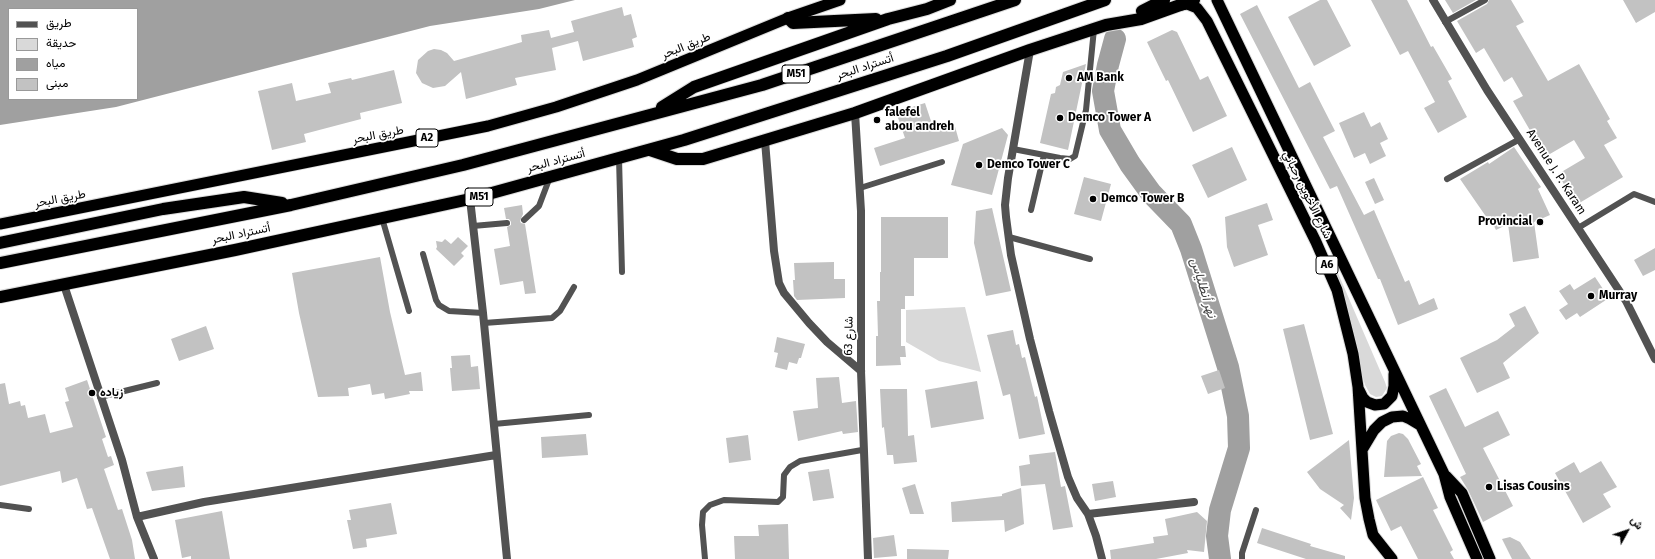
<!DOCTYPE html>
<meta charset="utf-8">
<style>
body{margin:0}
#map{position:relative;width:1655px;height:559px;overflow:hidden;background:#fff;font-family:"Fira Sans",Vazirmatn,sans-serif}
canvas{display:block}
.legend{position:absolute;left:8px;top:8px;width:130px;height:92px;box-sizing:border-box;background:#fff;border:1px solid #999;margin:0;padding:5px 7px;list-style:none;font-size:12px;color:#000}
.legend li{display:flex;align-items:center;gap:8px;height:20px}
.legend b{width:20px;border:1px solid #999}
.north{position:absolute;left:1607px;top:511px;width:40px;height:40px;-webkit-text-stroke:3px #fff;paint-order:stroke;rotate:50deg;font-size:11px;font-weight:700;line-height:16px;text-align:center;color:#000}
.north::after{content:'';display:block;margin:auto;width:14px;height:18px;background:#000;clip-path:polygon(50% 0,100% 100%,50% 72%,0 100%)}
</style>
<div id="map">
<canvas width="1655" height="559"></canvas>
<ul class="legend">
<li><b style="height:5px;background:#525252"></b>طريق</li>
<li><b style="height:11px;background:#d9d9d9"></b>حديقة</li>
<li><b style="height:11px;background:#a0a0a0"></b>مياه</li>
<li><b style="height:11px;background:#c2c2c2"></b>مبنى</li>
</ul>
<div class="north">ش</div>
</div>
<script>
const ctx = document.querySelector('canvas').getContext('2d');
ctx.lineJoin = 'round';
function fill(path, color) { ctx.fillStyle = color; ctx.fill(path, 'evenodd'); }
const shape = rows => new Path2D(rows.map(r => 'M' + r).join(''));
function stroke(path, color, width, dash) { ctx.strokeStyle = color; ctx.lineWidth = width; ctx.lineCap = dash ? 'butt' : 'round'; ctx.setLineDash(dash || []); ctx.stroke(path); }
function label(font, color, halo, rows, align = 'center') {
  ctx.font = font + ' "Fira Sans",Vazirmatn,sans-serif'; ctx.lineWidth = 3.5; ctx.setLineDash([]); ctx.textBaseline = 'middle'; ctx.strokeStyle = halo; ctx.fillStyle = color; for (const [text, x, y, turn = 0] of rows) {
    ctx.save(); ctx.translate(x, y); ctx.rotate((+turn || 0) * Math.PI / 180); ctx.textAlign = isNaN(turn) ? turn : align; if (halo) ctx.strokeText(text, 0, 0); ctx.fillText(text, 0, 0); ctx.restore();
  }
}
fill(shape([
 [1334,264,1385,382,1387,388,1382,396,1376,397,1370,394,1365,385,1331,266],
 [965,307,981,372,939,361,906,342,906,310]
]), '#d9d9d9');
fill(shape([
 [0,0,575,0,539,9,430,26,116,107,0,125],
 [9,9,137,9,137,99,9,99]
]), '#a0a0a0');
stroke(shape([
 [1115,39,1108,65,1103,91,1110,130,1130,164,1151,193,1181,224,1191,249,1228,367,1238,416,1239,448,1220,510,1217,536,1220,559]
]), '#a0a0a0', 22);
fill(shape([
 [1320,0,1327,0,1351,46,1314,66,1288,17],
 [1371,0,1407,0,1431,47,1433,46,1452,79,1448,81,1467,117,1438,133,1424,108,1435,102,1408,51,1400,55],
 [1445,0,1476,0,1453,13],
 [1489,0,1511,0,1524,22,1516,26,1548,81,1579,64,1610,119,1607,121,1617,138,1604,145,1623,177,1576,205,1558,174,1585,158,1574,140,1543,158,1533,141,1535,139,1513,101,1523,96,1512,77,1504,82,1484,48,1476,53,1457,21,1487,4],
 [1623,0,1655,0,1655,12,1636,23],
 [1257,5,1299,88,1310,82,1335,131,1323,137,1364,215,1374,210,1405,282,1409,280,1419,305,1434,298,1438,309,1398,325,1380,279,1378,279,1337,186,1330,189,1240,14],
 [622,7,624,16,631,14,637,37,632,39,634,47,583,61,578,41,552,48,556,70,515,78,517,85,466,99,461,72,445,86,433,88,422,83,416,73,418,60,428,51,434,49,441,50,447,53,454,61,522,42,521,35,549,30,551,38,574,32,571,21],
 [1172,30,1177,32,1200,80,1208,76,1227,116,1193,132,1168,80,1166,81,1147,42],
 [1086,64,1068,150,1040,143,1051,94,1055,93,1056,87,1060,85,1063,72],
 [394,70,402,103,360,113,361,119,304,134,306,142,272,150,258,91,292,83,296,101,331,93,328,83,351,78,352,80],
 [925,103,934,130,954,123,959,141,880,166,874,148,905,138,896,112],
 [1364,112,1371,127,1380,122,1388,139,1380,143,1386,156,1370,164,1365,153,1354,158,1339,123],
 [1002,128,1008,135,992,195,951,185,963,144],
 [1232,147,1247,180,1208,198,1192,165],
 [1514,147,1541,187,1538,189,1550,215,1534,222,1539,258,1513,262,1508,224,1496,230,1489,216,1487,218,1460,179,1488,162,1489,164],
 [1084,177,1111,184,1101,221,1074,214],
 [1374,178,1384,200,1375,204,1365,182],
 [1267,203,1273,220,1258,225,1268,255,1234,267,1227,247,1225,217],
 [522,205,523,214,520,221,521,223,525,224,536,293,525,294,523,281,500,285,494,249,510,246,507,227,511,225,511,222,509,219,506,219,504,208],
 [992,208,1011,291,986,296,974,243,976,211],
 [881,217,948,217,948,258,914,258,914,296,905,296,905,309,901,309,901,346,905,346,906,357,900,357,901,365,876,366,876,336,878,336,877,301,880,301,880,272,881,272],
 [458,237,468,246,461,253,464,256,454,266,436,249,437,247,436,241,442,242,445,239,451,244],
 [1655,248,1655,270,1643,276,1634,260],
 [380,257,390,312,405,375,421,372,423,391,409,391,410,394,385,399,384,393,372,395,370,384,348,388,349,396,318,397,299,313,292,273],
 [834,262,834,279,845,279,845,298,797,300,794,296,793,280,795,280,794,263],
 [1595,277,1609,298,1580,317,1577,313,1566,320,1559,310,1568,304,1559,291,1570,284,1574,290],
 [1525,306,1539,333,1503,363,1510,378,1477,393,1460,358,1497,340,1515,326,1509,314],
 [1304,324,1333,434,1310,440,1283,329],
 [206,326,214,349,179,361,171,339],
 [1013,330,1016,345,1019,344,1022,358,1025,357,1035,397,1037,396,1045,434,1019,439,1010,394,1003,396,987,335],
 [777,337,805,344,801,358,799,358,797,364,789,362,787,370,775,367,778,353,774,352],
 [470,355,471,367,478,366,480,389,452,391,450,368,452,368,451,356],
 [1219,370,1225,388,1208,394,1201,376],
 [839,377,842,403,856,401,858,432,843,434,842,431,798,441,793,411,818,408,816,378],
 [87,380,106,437,102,439,108,457,111,456,114,465,104,469,118,510,122,509,132,540,135,559,110,559,92,508,87,509,77,478,62,483,60,471,0,486,0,384,5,383,9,404,20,401,21,406,25,405,28,418,45,414,50,433,73,427,65,402,69,401,65,388],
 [977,381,984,419,931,428,925,390],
 [1446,388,1465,427,1498,411,1510,435,1483,448,1513,506,1483,522,1468,490,1460,477,1466,474,1429,396],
 [880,389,907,389,908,436,914,435,917,462,894,464,893,455,887,455,884,427,882,428],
 [1399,433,1403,434,1408,439,1421,464,1417,466,1422,476,1384,477,1387,441,1391,436],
 [586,434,588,455,542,458,541,437],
 [748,435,751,460,729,463,726,438],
 [1349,440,1354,498,1351,520,1340,508,1344,505,1320,489,1307,472],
 [1055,452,1061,487,1065,486,1073,527,1053,530,1045,484,1021,486,1019,466,1030,464,1029,455],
 [1601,461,1617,487,1603,494,1611,507,1583,523,1555,473,1574,462,1580,473],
 [183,466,185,487,152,491,146,472],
 [829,469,834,498,813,501,808,472],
 [1423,477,1438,508,1433,510,1453,550,1450,552,1454,559,1418,559,1401,526,1391,531,1376,500],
 [1113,481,1116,497,1095,501,1092,484],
 [915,484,924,514,910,514,902,488],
 [1021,488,1024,524,1005,532,1004,520,952,522,951,502,1002,496,1002,494],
 [391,503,397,534,366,539,367,547,353,549,347,520,351,520,349,510],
 [222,511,230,559,191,559,191,556,182,558,175,520],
 [1197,512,1207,521,1204,552,1187,550,1188,553,1156,559,1111,559,1110,550,1154,543,1153,537,1168,535,1165,519],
 [788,524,789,559,735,559,734,536,759,536,758,525],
 [1262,528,1311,544,1310,546,1345,556,1345,559,1306,559,1257,543],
 [894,535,897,556,874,558,873,538],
 [1510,537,1520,542,1531,559,1512,559,1502,539],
 [907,549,949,550,948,559,907,559]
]), '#c2c2c2');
const trunk = shape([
 [1217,0,1444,474,1450,497,1477,559],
 [1181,5,1187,4,1197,8,1207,21,1316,242,1337,290,1353,354,1358,387,1365,498,1369,519,1373,535,1392,559],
 [0,224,488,126,556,107,637,80,788,18,840,0],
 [1359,390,1363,398,1367,402,1375,405,1384,404,1392,396,1394,386,1394,374],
 [1362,450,1374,430,1382,422,1392,417,1403,416,1410,419,1420,425],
 [1446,476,1462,493,1490,559]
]);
const motorway = shape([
 [1142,11,1164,0],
 [788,18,793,23,876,19],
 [662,107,694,87,888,19,927,9,950,0],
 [650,150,677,159,703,159,855,113,1030,50,1106,25,1141,19,1194,0],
 [0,243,163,209,244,197,282,203],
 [0,263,291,205,463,165,762,85,1015,0],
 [0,297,235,250,470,199,684,140,947,56,1105,0]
]);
stroke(trunk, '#dbdbdb', 13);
stroke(motorway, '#dbdbdb', 14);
stroke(shape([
 [1445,22,1485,0],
 [1013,149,1060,158,1070,159,1075,156,1086,110,1094,29],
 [619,158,622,272],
 [1447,179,1520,139],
 [860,188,942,162],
 [1031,210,1044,155],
 [382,218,409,311],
 [524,220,539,206,550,177],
 [473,226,507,223],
 [1578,228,1634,194,1655,202],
 [1009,237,1090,259],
 [423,254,436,300,439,305,449,311,483,313],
 [484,323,552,318,560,311,574,287],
 [100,397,157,383],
 [494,424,589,415],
 [0,505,29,509],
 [705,559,702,525,703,512,710,505,724,500,778,502,783,497,784,475,790,467,800,461,862,450],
 [1242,559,1242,553,1256,510]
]), '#525252', 6);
stroke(shape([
 [1030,50,1008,178,1005,205,1006,217,1011,255,1030,339,1049,411,1068,477,1077,498,1088,514,1096,536,1102,559],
 [855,113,861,211,861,371,868,559],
 [765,141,774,251,779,283,784,293,809,323,827,342,861,371],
 [470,199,483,313,507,559],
 [64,285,122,460,137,517,154,559],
 [1088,514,1194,502],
 [137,517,204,502,496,455]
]), '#525252', 8);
stroke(shape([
 [1433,0,1487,90,1626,301,1655,359]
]), '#525252', 8);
stroke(trunk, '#000', 11);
stroke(motorway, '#000', 12);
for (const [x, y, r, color] of [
 [1069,78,4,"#000"],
 [1060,118,4,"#000"],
 [877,120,4,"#000"],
 [979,165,4,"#000"],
 [1093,199,4,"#000"],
 [1540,222,4,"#000"],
 [1591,296,4,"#000"],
 [92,393,4,"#000"],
 [1489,487,4,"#000"]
]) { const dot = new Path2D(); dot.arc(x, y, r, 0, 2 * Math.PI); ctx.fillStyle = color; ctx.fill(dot); stroke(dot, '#fff', 1.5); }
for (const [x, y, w] of [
 [796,74,28],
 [427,138,22],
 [479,197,28],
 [1327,265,22]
]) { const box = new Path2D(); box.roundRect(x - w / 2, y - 9, w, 18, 3); ctx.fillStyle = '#fff'; ctx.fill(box); stroke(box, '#000', 1); }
label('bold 11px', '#000', null, [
 ["M51",796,74],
 ["A2",427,138],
 ["M51",479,197],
 ["A6",1327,265]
]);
label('12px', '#000', '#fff', [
 ["طريق البحر",686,46,-22],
 ["أتستراد البحر",865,67,-18],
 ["طريق البحر",378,135,-11],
 ["أتستراد البحر",556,161,-15],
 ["Avenue J. P. Karam",1556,172,57],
 ["شارع الأخوين رحباني",1307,195,64],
 ["طريق البحر",60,199,-11],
 ["أتستراد البحر",241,234,-12],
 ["شارع 63",849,336,-89]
]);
label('bold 12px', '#000', '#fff', [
 ["AM Bank",1077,78],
 ["falefel",885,113],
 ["abou andreh",885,127],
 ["Demco Tower A",1068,118],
 ["Demco Tower C",987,165],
 ["Demco Tower B",1101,199],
 ["Provincial",1532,222,"right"],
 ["Murray",1599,296],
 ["زياده",100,393],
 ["Lisas Cousins",1497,487]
], 'left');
label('italic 13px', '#414141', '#fff', [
 ["نهر أنطلياس",1203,288,73]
]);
</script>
